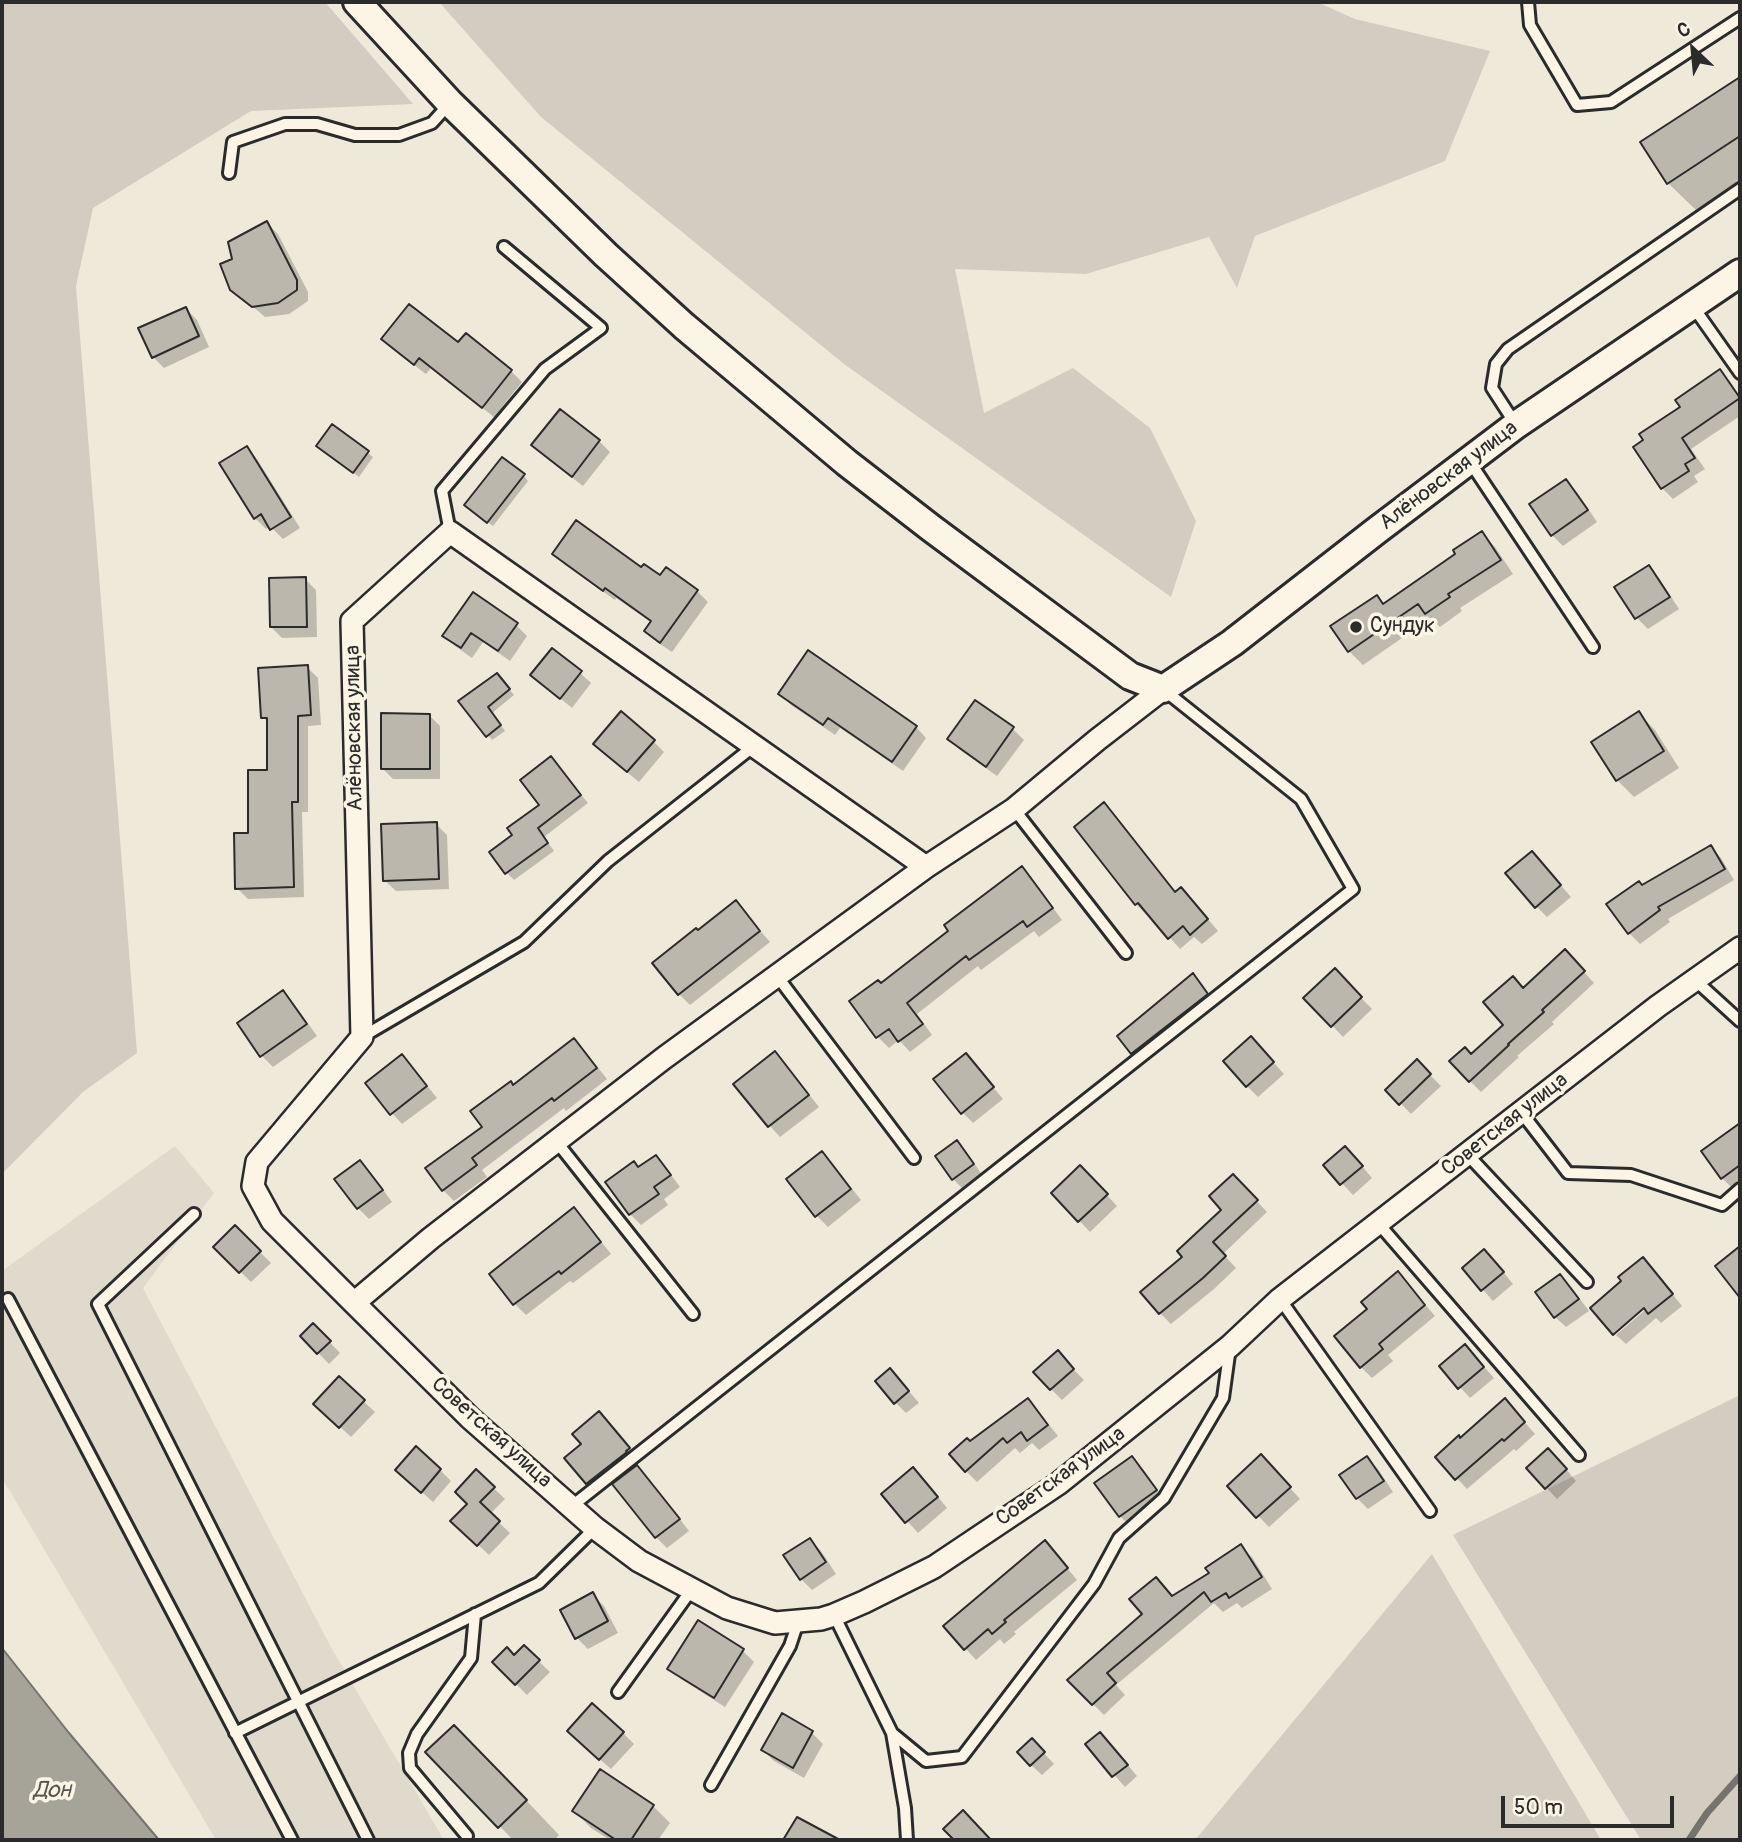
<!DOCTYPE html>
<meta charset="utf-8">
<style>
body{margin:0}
#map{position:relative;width:1742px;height:1842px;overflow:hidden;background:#efe9da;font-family:Pangolin,sans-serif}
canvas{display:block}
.frame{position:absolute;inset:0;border:4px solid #2b2b2b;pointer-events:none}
.north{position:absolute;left:1658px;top:14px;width:70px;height:70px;-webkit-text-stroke:5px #fcf5e5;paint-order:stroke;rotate:334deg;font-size:19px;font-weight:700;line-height:28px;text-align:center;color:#2b2b2b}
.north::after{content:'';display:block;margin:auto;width:24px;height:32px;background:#2b2b2b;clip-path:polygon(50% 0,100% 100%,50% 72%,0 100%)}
.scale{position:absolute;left:1501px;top:1796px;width:173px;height:32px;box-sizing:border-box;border:4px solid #2b2b2b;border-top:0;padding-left:9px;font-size:21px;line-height:24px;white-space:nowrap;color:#2b2b2b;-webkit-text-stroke:5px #fcf5e5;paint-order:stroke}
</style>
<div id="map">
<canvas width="1742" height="1842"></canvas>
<div class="frame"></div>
<div class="north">С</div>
<div class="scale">50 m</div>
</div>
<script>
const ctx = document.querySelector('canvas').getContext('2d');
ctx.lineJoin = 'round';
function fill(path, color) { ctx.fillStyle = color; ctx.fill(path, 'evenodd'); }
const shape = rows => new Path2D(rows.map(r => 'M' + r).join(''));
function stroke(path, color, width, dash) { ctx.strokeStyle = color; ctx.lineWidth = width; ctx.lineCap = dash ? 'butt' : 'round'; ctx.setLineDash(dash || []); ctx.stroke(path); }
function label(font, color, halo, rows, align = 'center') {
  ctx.font = font + ' Pangolin,sans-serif'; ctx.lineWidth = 7; ctx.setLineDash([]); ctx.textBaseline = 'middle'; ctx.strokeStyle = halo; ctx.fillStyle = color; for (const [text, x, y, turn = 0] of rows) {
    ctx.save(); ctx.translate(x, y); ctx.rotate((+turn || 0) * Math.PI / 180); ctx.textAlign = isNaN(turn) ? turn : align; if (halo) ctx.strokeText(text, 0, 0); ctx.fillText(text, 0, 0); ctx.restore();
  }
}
fill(shape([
 [175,1146,214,1193,143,1288,332,1649,444,1840,216,1840,2,1478,2,1271]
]), '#e0dacc');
fill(shape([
 [2,2,325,2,413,104,251,111,93,208,76,286,137,1053,83,1092,2,1174],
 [439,2,1317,2,1355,19,1490,51,1445,161,1255,236,1237,288,1209,237,1086,274,955,269,984,413,1073,368,1150,428,1196,521,1171,597,844,364,541,117],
 [1740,1395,1740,1840,1641,1840,1453,1535],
 [1432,1554,1601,1840,1195,1840]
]), '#d2cdc0');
const water = shape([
 [2,1648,69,1733,159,1840,2,1840,2,1648]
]);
fill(water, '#a6a399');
stroke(water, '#75736d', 2);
fill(shape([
 [1740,79,1740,191,1702,216,1668,183,1642,143],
 [267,223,278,234,308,292,308,301,289,314,265,317,232,289,234,260],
 [186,309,197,320,209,347,164,368,153,357],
 [384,339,459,345,511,371,522,382,494,417,431,368,426,374,394,350],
 [1720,372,1731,383,1740,397,1740,416,1691,449,1705,469,1694,476,1698,482,1673,499,1662,488,1682,407],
 [560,411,599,441,610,452,583,486,544,456,534,445],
 [333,426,373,457,359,477,323,450],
 [247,448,257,459,300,528,283,539,270,526,266,529,255,518],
 [524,476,528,481,493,526,471,510],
 [1566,481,1577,492,1597,522,1563,546,1552,535],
 [1482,533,1495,547,1513,574,1460,608,1462,611,1440,627,1431,618,1363,665,1349,651,1376,597,1384,605,1458,554],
 [554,554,642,569,697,591,708,602,672,652,657,642,647,631,652,623,616,598,615,600,565,565],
 [1648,567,1659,578,1679,609,1648,629,1637,618,1617,587],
 [305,579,316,590,317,637,282,638,271,627],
 [516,625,527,636,510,661,483,642,472,658,455,646,445,635],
 [307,667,318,678,321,725,308,726,308,812,302,812,304,897,248,899,237,888,250,834,269,772,269,723,263,717],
 [580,673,591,683,572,708,532,675],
 [502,680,514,695,492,713,505,731,492,740,461,701],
 [780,694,916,727,926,738,903,771,840,728,835,735,791,705],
 [975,702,1013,729,1024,740,997,776,960,750,949,739],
 [1639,714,1655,730,1679,768,1634,797,1617,780],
 [429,715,440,726,440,779,393,779,382,768],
 [653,741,664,752,639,782,606,755],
 [551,758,588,803,544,837,554,851,514,880,506,872,515,836,542,805],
 [1104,804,1115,815,1176,893,1192,900,1218,931,1202,944,1194,937,1180,949,1149,914,1147,915,1136,904,1076,827],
 [436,824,447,835,449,889,396,891,384,880],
 [1711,847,1721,858,1734,880,1668,919,1670,922,1640,944,1629,933,1642,887],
 [1542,864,1571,897,1547,917,1536,906],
 [1022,869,1033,880,1062,920,1039,937,1034,931,981,970,978,966,917,1014,932,1035,910,1052,899,1040,889,1048,878,1037,852,1001,881,985,950,931],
 [735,902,770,942,690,1005,679,994,698,932],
 [1576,963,1594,983,1552,1022,1554,1024,1517,1056,1519,1057,1481,1092,1470,1081,1506,1025,1524,989],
 [1335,971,1372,1009,1343,1037,1306,998],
 [1193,976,1203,987,1217,1005,1143,1064,1119,1036],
 [283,993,294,1004,317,1036,273,1067,262,1056],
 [574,1041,585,1051,607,1079,566,1111,564,1108,482,1170,487,1177,454,1201,443,1190,484,1127,514,1087],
 [1262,1050,1284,1074,1258,1097,1247,1086],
 [775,1053,785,1064,819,1107,780,1137,770,1126,736,1084],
 [966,1055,1003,1099,973,1123,962,1112],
 [402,1057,413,1068,437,1098,402,1124,392,1113],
 [1417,1062,1441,1086,1411,1114,1388,1090],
 [1740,1125,1740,1184,1733,1189,1722,1178,1703,1151],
 [957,1143,967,1153,983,1176,964,1190,953,1179],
 [822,1154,833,1164,861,1200,828,1227,817,1216,788,1179],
 [656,1157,666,1168,680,1187,664,1199,668,1205,641,1225,630,1214,639,1169],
 [1356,1159,1372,1178,1353,1195,1325,1165],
 [360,1162,371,1173,392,1202,369,1219,358,1208],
 [1233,1176,1267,1212,1223,1254,1236,1268,1214,1289,1171,1324,1160,1313,1185,1257,1224,1210],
 [1091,1178,1117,1206,1090,1232,1053,1193],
 [574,1209,584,1220,611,1254,573,1283,570,1281,526,1315,515,1304,491,1274],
 [235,1227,271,1263,251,1282,215,1247],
 [1495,1262,1513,1284,1493,1301,1464,1268],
 [1653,1270,1682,1306,1661,1323,1656,1318,1626,1344,1616,1335,1652,1304],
 [1560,1276,1571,1287,1589,1311,1566,1327,1555,1317],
 [1408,1285,1435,1316,1388,1355,1393,1361,1372,1378,1361,1367],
 [313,1325,340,1353,329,1364,302,1336],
 [1476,1358,1494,1378,1470,1398,1460,1387],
 [1068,1364,1084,1380,1062,1400,1051,1389],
 [339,1379,375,1412,351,1437,327,1415],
 [901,1382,919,1403,906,1413,895,1402],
 [1038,1411,1058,1436,1039,1450,1032,1443,1020,1453,1015,1448,977,1482,966,1471,970,1443],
 [1516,1412,1535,1434,1516,1451,1514,1449,1467,1489,1437,1457,1460,1440],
 [610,1425,639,1460,635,1465,648,1478,689,1531,667,1548,656,1537,613,1482,598,1494,587,1483],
 [1132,1458,1143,1469,1166,1502,1131,1527,1120,1516,1097,1484],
 [1367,1458,1378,1469,1393,1492,1368,1509,1357,1498],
 [1559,1461,1576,1481,1557,1499,1528,1468],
 [1272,1468,1300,1499,1269,1527,1229,1486],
 [440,1470,451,1481,433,1502,408,1480],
 [476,1471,505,1499,490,1514,510,1533,489,1555,453,1521,469,1504],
 [924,1480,947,1508,918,1533,883,1494],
 [810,1540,821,1551,836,1574,812,1590,801,1579],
 [1241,1547,1252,1557,1272,1589,1242,1608,1237,1603,1223,1612,1214,1603,1116,1685,1125,1695,1104,1715,1069,1680,1144,1614,1212,1573],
 [1055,1553,1077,1580,1014,1632,1016,1634,1004,1644,1000,1639,976,1660,945,1626],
 [593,1595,604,1606,618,1633,588,1649,577,1638],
 [699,1623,743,1651,754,1662,725,1707,681,1679,670,1668],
 [524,1647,550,1672,527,1695,494,1662,514,1657],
 [782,1716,812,1733,823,1744,804,1778,774,1761,763,1750],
 [623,1733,634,1744,611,1769,580,1742],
 [1088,1745,1111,1745,1137,1776,1125,1787],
 [428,1752,488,1760,559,1835,554,1840,513,1840],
 [1043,1752,1054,1764,1042,1775,1031,1765],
 [653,1806,670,1823,658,1840,610,1840,591,1828,574,1811]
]), '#0003');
stroke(shape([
 [1689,1840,1707,1813,1740,1776]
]), '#75736d', 7);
const building = shape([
 [1740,77,1740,136,1667,184,1640,142,1740,77],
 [267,221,297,280,297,290,278,303,252,307,230,290,220,264,232,259,228,242,267,221],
 [409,304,458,342,466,333,512,370,482,408,419,358,414,365,381,339,409,304],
 [186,307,199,336,152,358,138,328,186,307],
 [1720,369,1740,398,1682,438,1695,458,1685,464,1689,471,1661,489,1633,447,1643,440,1639,434,1680,407,1675,400,1720,369],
 [560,409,600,440,572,477,531,445,560,409],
 [332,424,369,451,353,473,316,446,332,424],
 [247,446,291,517,270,530,261,514,254,519,219,463,247,446],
 [502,457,525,474,487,523,464,505,502,457],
 [1566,479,1588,510,1551,536,1529,504,1566,479],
 [576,520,641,567,644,564,660,575,666,567,698,590,660,643,644,631,651,621,605,588,603,591,552,554,576,520],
 [1482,531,1501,560,1448,594,1450,597,1425,614,1418,604,1348,652,1330,626,1377,595,1383,604,1455,554,1453,550,1482,531],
 [1649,565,1670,597,1635,619,1614,587,1649,565],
 [306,577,307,627,270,627,269,578,306,577],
 [473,592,518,623,498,651,471,633,461,648,442,636,473,592],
 [552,648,582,671,560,699,530,675,552,648],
 [808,650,917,726,892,762,828,718,823,725,778,694,808,650],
 [308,665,311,715,298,716,298,802,292,802,294,887,235,889,234,833,248,833,248,770,267,770,267,718,261,718,258,668,308,665],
 [497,673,510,689,488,707,501,725,486,737,458,701,497,673],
 [975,700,1014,727,986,767,947,739,975,700],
 [621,711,655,740,627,772,593,744,621,711],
 [1639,711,1664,751,1616,781,1591,742,1639,711],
 [381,713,430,714,430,769,381,769,381,713],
 [551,756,581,795,538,828,548,843,505,874,489,852,512,835,507,828,539,805,520,780,551,756],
 [1104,802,1175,892,1181,887,1208,919,1190,935,1183,926,1168,939,1138,903,1135,905,1074,827,1104,802],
 [437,822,439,879,383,881,381,824,437,822],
 [1711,845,1725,869,1658,907,1660,910,1628,934,1606,904,1639,881,1642,885,1711,845],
 [1532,851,1561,885,1535,908,1505,873,1532,851],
 [1022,866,1053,908,1027,927,1023,921,969,960,966,956,907,1003,923,1024,898,1042,889,1029,876,1038,849,1001,878,980,881,983,948,931,944,925,1022,866],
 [736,900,760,931,678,995,652,963,696,928,698,930,736,900],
 [1565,949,1585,971,1542,1010,1544,1012,1508,1044,1509,1045,1469,1082,1449,1061,1465,1047,1471,1054,1503,1025,1483,1002,1513,976,1523,988,1565,949],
 [1335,968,1362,997,1331,1027,1303,998,1335,968],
 [1193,973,1208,994,1131,1054,1117,1036,1193,973],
 [283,990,307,1024,260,1057,237,1023,283,990],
 [1251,1036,1274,1062,1246,1087,1223,1061,1251,1036],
 [574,1038,597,1068,554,1101,552,1098,472,1158,477,1165,442,1191,425,1168,482,1127,470,1111,511,1081,513,1085,574,1038],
 [775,1051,809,1095,768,1127,733,1084,775,1051],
 [966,1053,994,1087,961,1114,933,1079,966,1053],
 [402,1054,427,1086,390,1115,365,1083,402,1054],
 [1417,1059,1431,1074,1399,1105,1385,1090,1417,1059],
 [1740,1123,1740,1165,1721,1179,1701,1151,1740,1123],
 [957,1140,974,1164,952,1180,935,1156,957,1140],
 [1345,1146,1363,1166,1340,1185,1323,1165,1345,1146],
 [822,1151,851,1189,815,1217,786,1179,822,1151],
 [656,1155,671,1175,654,1187,659,1194,629,1215,605,1182,634,1161,638,1167,656,1155],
 [360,1160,383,1190,357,1209,334,1179,360,1160],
 [1080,1165,1108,1194,1078,1222,1051,1193,1080,1165],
 [1233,1174,1258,1200,1213,1242,1226,1256,1203,1278,1159,1314,1140,1292,1182,1257,1177,1251,1221,1210,1209,1196,1233,1174],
 [574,1207,601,1242,561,1274,559,1271,513,1305,489,1274,574,1207],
 [235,1225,261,1251,239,1273,213,1247,235,1225],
 [1740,1246,1740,1298,1715,1266,1740,1246],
 [1484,1249,1504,1272,1481,1291,1462,1268,1484,1249],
 [1643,1257,1673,1294,1648,1314,1644,1308,1613,1335,1590,1308,1621,1281,1618,1277,1643,1257],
 [1398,1271,1425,1305,1379,1344,1383,1349,1360,1368,1334,1336,1367,1309,1361,1302,1398,1271],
 [1560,1274,1579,1299,1554,1318,1535,1292,1560,1274],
 [313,1323,331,1341,317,1354,300,1336,313,1323],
 [1465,1344,1484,1367,1458,1389,1439,1366,1465,1344],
 [1058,1350,1074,1369,1050,1390,1033,1372,1058,1350],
 [890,1368,909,1391,894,1404,875,1381,890,1368],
 [339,1376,365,1400,339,1428,313,1404,339,1376],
 [1028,1398,1048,1425,1027,1441,1021,1432,1007,1443,1003,1438,965,1472,949,1454,967,1438,970,1441,1028,1398],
 [1505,1398,1525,1422,1504,1441,1502,1439,1455,1480,1435,1457,1459,1435,1460,1438,1505,1398],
 [599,1411,630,1448,626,1451,627,1452,586,1484,564,1458,581,1444,572,1434,599,1411],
 [416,1446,441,1469,421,1493,395,1470,416,1446],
 [1548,1448,1567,1469,1545,1489,1526,1468,1548,1448],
 [1261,1454,1291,1487,1256,1518,1227,1486,1261,1454],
 [1132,1456,1157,1490,1119,1517,1094,1483,1132,1456],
 [1367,1456,1384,1481,1356,1499,1339,1475,1367,1456],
 [637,1465,680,1519,655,1538,612,1484,637,1465],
 [913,1467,938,1497,905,1523,881,1494,913,1467],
 [476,1469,495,1487,480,1502,500,1521,477,1546,450,1521,467,1504,455,1492,476,1469],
 [810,1538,826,1562,800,1580,783,1555,810,1538],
 [1045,1540,1068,1568,1004,1620,1006,1622,992,1634,988,1629,964,1650,943,1626,1045,1540],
 [1241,1544,1262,1577,1229,1598,1226,1593,1211,1602,1204,1592,1107,1673,1116,1683,1092,1705,1067,1680,1142,1614,1129,1599,1156,1577,1172,1596,1209,1573,1205,1568,1241,1544],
 [593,1592,608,1621,575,1639,560,1610,593,1592],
 [698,1620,744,1649,714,1698,667,1669,698,1620],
 [524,1645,540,1660,515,1685,492,1662,507,1647,514,1655,524,1645],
 [592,1703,624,1732,599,1760,567,1731,592,1703],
 [782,1713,813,1731,793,1768,761,1750,782,1713],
 [454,1725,527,1800,498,1828,425,1752,454,1725],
 [1100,1732,1128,1765,1112,1777,1085,1744,1100,1732],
 [1032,1738,1045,1752,1030,1766,1017,1752,1032,1738],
 [600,1769,654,1805,631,1840,616,1840,572,1811,600,1769],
 [963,1810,991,1840,954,1840,943,1829,963,1810],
 [797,1817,840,1840,783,1840,797,1817]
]);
fill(building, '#bcb7ac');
stroke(building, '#2b2b2b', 2);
const service = shape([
 [1528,2,1530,25,1577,105,1611,102,1740,18],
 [229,173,233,142,285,124,317,124,355,135,399,135,432,123,450,103],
 [1692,305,1740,373],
 [1516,425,1492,388,1496,364,1508,349,1740,189],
 [1470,462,1593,647],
 [450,532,442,491,545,369,601,328,504,247],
 [1014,809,1126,953],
 [777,976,914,1158],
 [1695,980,1740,1021],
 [362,1037,524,942,608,861,754,746],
 [1521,1112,1568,1173,1631,1175,1722,1205,1740,1189],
 [556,1141,693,1314],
 [1467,1154,1587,1282],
 [194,1214,98,1304,368,1840],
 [1378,1223,1579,1455],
 [8,1299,292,1840],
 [1280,1299,1430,1511],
 [572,1506,1353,889,1301,799,1164,690],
 [834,1615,892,1733,905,1808,907,1840],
 [618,1692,692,1589],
 [235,1733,539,1583,595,1528],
 [892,1733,926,1761,962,1757,1094,1584,1119,1538,1164,1498,1223,1398,1230,1347],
 [711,1785,790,1646,798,1622],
 [467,1836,410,1768,409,1753,417,1734,471,1658,475,1614]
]);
const minor = shape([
 [926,867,450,532,352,621,362,1037,257,1162,253,1186,272,1221,354,1303,470,1418,595,1528,639,1561,727,1608,775,1623,821,1619,834,1615,864,1602,934,1567,1058,1484,1230,1346,1280,1299,1658,1006,1740,948],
 [354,1303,431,1238,664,1058,926,867,1014,809,1097,740,1163,689]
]);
const tertiary = shape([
 [357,2,450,103,606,255,684,326,847,463,931,528,1130,676,1163,689,1232,643,1376,531,1516,425,1740,273]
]);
stroke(service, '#2b2b2b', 16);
stroke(minor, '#2b2b2b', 26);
stroke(tertiary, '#2b2b2b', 32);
stroke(service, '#fcf5e5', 10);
stroke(minor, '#fcf5e5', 21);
stroke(tertiary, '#fcf5e5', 26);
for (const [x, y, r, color] of [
 [1356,627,7,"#2b2b2b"]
]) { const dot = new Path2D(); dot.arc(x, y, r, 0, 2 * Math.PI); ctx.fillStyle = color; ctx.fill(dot); stroke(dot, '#fcf5e5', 2.5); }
label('21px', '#2b2b2b', '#fcf5e5', [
 ["Алёновская улица",1449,476,-37],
 ["Алёновская улица",355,728,-91],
 ["Советская улица",1505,1125,-38],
 ["Советская улица",491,1433,42],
 ["Советская улица",1061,1477,-36]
]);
label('21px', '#2b2b2b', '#fcf5e5', [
 ["Сундук",1370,627]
], 'left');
label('italic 23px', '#565552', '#fcf5e5', [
 ["Дон",52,1791]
]);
</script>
